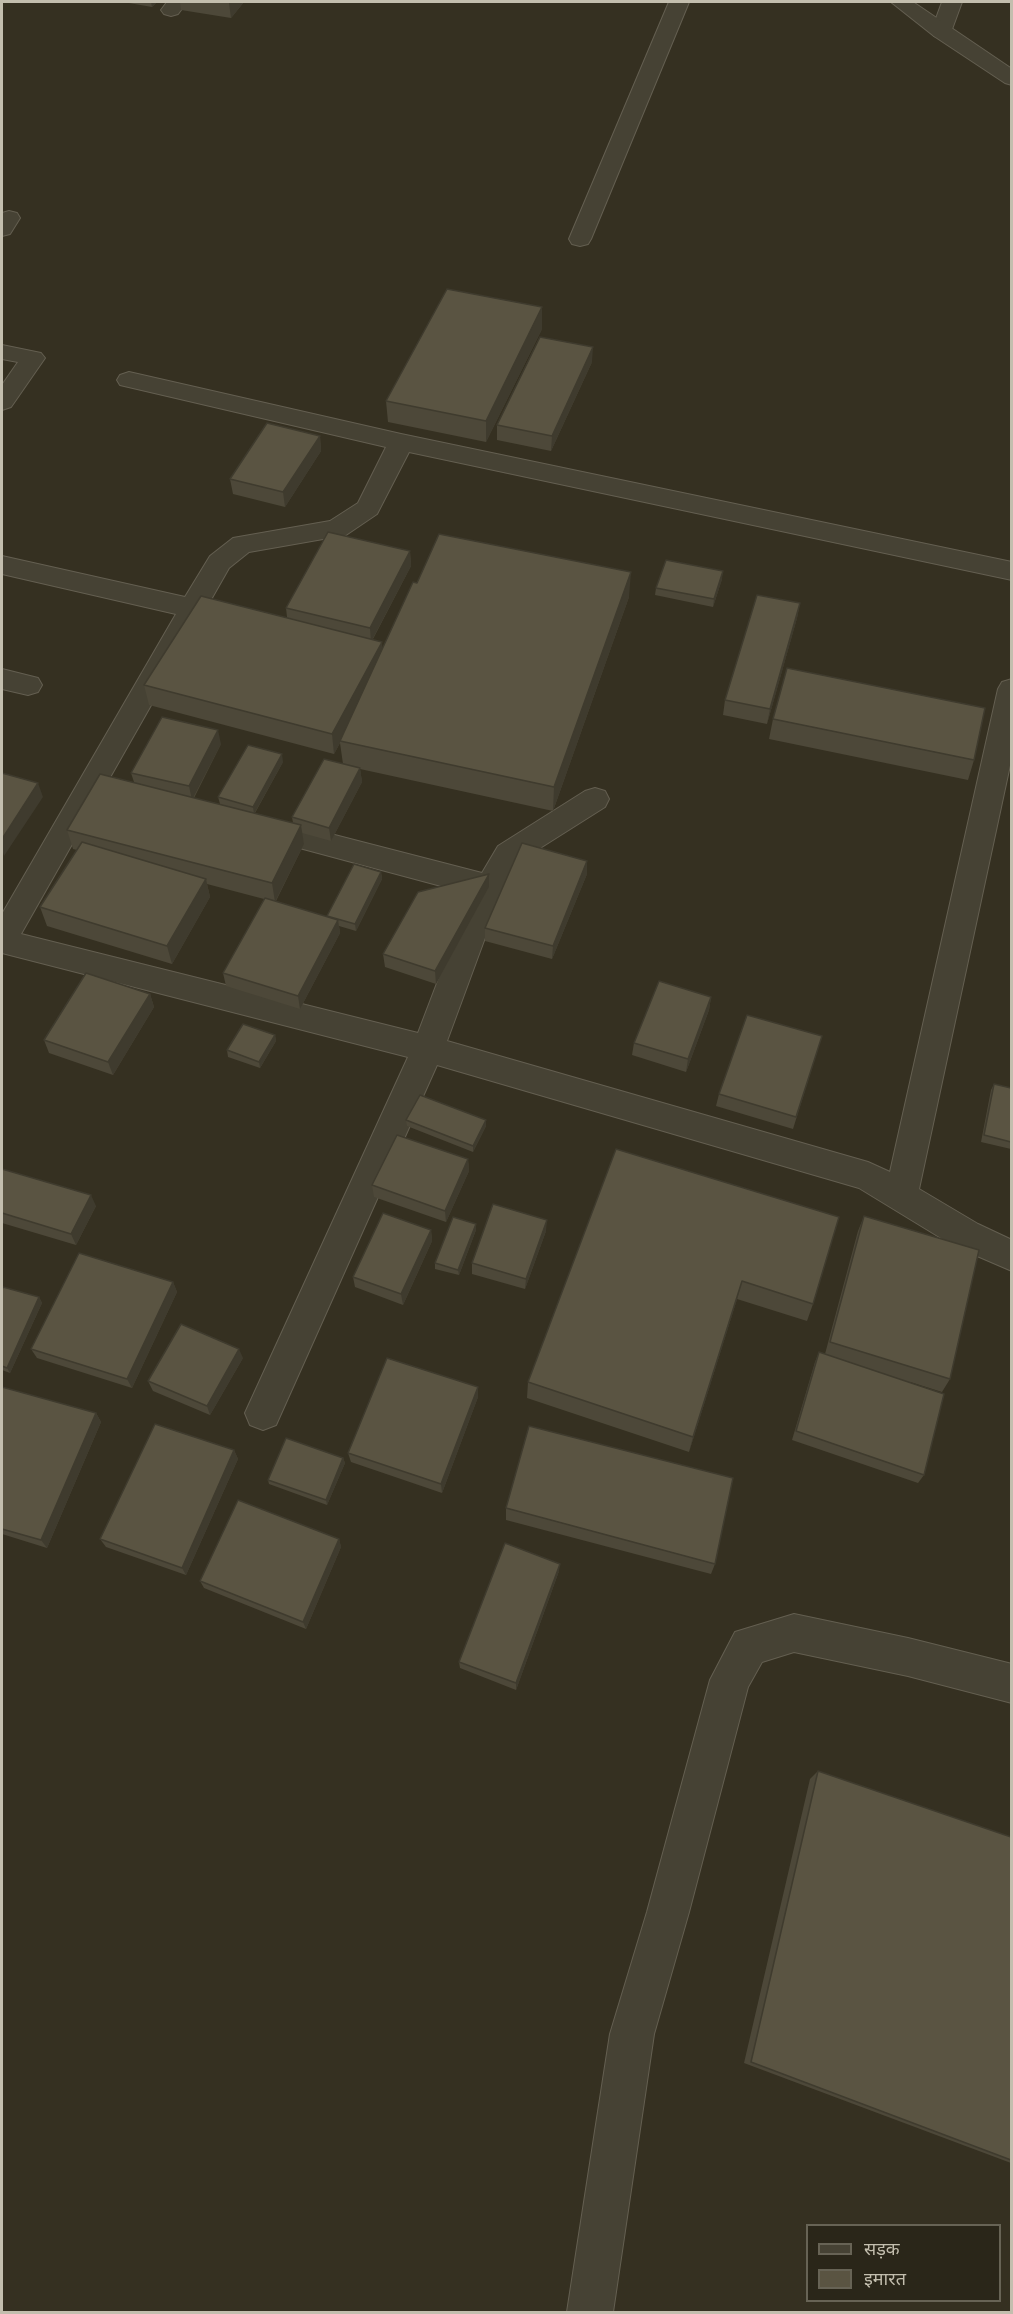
<!DOCTYPE html>
<meta charset="utf-8">
<style>
body{margin:0}
#map{position:relative;width:1013px;height:2314px;overflow:hidden;background:#353021;font-family:"Nunito Sans","Noto Sans Devanagari",sans-serif}
canvas{display:block}
.frame{position:absolute;inset:0;border:3px solid #c3beae;pointer-events:none}
.legend{position:absolute;left:806px;top:2224px;width:195px;height:78px;box-sizing:border-box;background:#2a2619;border:2px solid #676355;margin:0;padding:8px 10px;list-style:none;font-size:18px;color:#c3beae}
.legend li{display:flex;align-items:center;gap:12px;height:30px}
.legend b{width:30px;border:2px solid #676355}
</style>
<div id="map">
<canvas width="1013" height="2314"></canvas>
<div class="frame"></div>
<ul class="legend">
<li><b style="height:8px;background:#464234"></b>सड़क</li>
<li><b style="height:16px;background:#5a5442"></b>इमारत</li>
</ul>
</div>
<script>
const ctx = document.querySelector('canvas').getContext('2d');
ctx.lineJoin = 'round';
const shape = rows => new Path2D(rows.map(r => 'M' + r).join(''));
function stroke(path, color, width, dash) { ctx.strokeStyle = color; ctx.lineWidth = width; ctx.lineCap = dash ? 'butt' : 'round'; ctx.setLineDash(dash || []); ctx.stroke(path); }
function fill(path, color) { ctx.fillStyle = color; ctx.fill(path, 'evenodd'); }
const minor = shape([
 [167,2,187,2,178,14,171,16,164,14,161,10,167,2],
 [669,2,689,2,591,239,588,244,580,246,572,244,569,239,669,2],
 [942,2,962,2,951,32,948,36,941,38,934,36,931,32,942,2],
 [9,211,17,213,20,218,10,234,2,236,2,213,9,211],
 [2,345,41,353,45,358,11,407,2,410,2,385,18,362,2,359,2,345],
 [129,372,401,434,1012,562,1012,580,409,452,377,514,346,535,249,552,229,568,21,934,418,1033,471,894,251,835,246,827,251,819,261,816,482,873,498,846,585,791,595,788,605,791,609,799,605,807,518,862,503,889,447,1041,868,1162,890,1172,998,689,1002,682,1012,679,1012,756,919,1189,978,1224,1012,1240,1012,1271,954,1246,859,1188,437,1065,276,1425,263,1430,250,1425,245,1413,408,1057,2,953,2,914,176,614,2,574,2,556,185,597,210,556,233,538,330,521,358,503,386,447,120,385,117,380,120,375,129,372],
 [2,669,38,678,42,685,38,692,28,695,2,689,2,669],
 [794,1614,908,1638,1012,1664,1012,1703,908,1676,794,1652,762,1662,748,1687,689,1912,654,2034,613,2312,567,2312,610,2034,647,1912,710,1680,735,1632,794,1614]
]);
const tertiary = shape([
 [891,2,913,2,1012,69,1012,85,1005,83,934,36,891,2]
]);
stroke(minor, '#645f51', 2);
stroke(tertiary, '#645f51', 2);
fill(minor, '#464234');
fill(tertiary, '#464234');
fill(shape([
 [123,2,157,2,152,7],
 [180,2,244,2,231,18,181,10],
 [542,329,486,442,388,422,386,401],
 [592,362,551,451,497,440,497,425],
 [320,436,321,451,285,507,233,494,230,479],
 [410,551,411,566,373,639,383,648,417,583,629,597,553,811,360,769,362,782,331,841,302,833,304,844,276,901,327,917,381,872,382,879,356,931,339,926,340,933,300,1009,226,986,223,973,264,899,207,884,210,897,172,964,47,926,40,907,77,850,73,849,67,830,134,782,131,773,221,744,194,798,220,804,218,797,283,762,255,813,293,823,292,817,343,764,340,743,334,754,149,705,144,685,287,617,286,608],
 [722,579,713,607,655,595,656,588],
 [800,603,797,618,767,724,723,715,725,700],
 [773,719,974,760,968,780,769,739],
 [587,874,552,959,485,941,485,928],
 [489,887,436,984,385,967,383,954],
 [150,994,154,1007,113,1075,49,1053,44,1040],
 [711,997,709,1010,686,1072,632,1055,634,1043],
 [275,1035,276,1041,260,1068,228,1057,227,1050],
 [822,1036,793,1129,716,1106,719,1094],
 [994,1084,1011,1088,1011,1149,981,1142,991,1090],
 [406,1120,486,1126,473,1152,407,1126],
 [616,1149,813,1304,807,1321,737,1299,689,1452,527,1398,528,1382],
 [468,1159,469,1171,446,1222,374,1197,372,1185],
 [2,1169,96,1206,76,1245,2,1223],
 [864,1216,950,1379,942,1392,910,1382,924,1475,918,1483,792,1440,815,1362,819,1352,825,1354,858,1231],
 [476,1224,476,1230,459,1275,435,1269,435,1263],
 [431,1230,432,1241,403,1305,355,1287,353,1277],
 [546,1231,525,1289,472,1274,472,1263],
 [173,1282,177,1292,132,1388,37,1358,31,1349],
 [2,1290,39,1297,42,1303,10,1373,2,1370],
 [243,1358,210,1415,153,1391,148,1381],
 [478,1387,478,1397,442,1493,351,1462,348,1453],
 [2,1388,96,1413,101,1422,47,1548,2,1534],
 [234,1450,238,1459,186,1575,106,1547,100,1539],
 [343,1458,345,1463,327,1505,269,1484,268,1480],
 [506,1508,715,1564,711,1574,506,1520],
 [339,1539,341,1547,306,1629,204,1588,200,1581],
 [559,1571,516,1690,460,1668,459,1662],
 [818,1771,1011,1837,1011,2163,744,2063,810,1779]
]), '#4d4839');
fill(shape([
 [151,2,157,2,152,7],
 [230,2,244,2,231,18,229,3],
 [542,307,542,329,486,442,486,421],
 [593,347,592,362,551,451,552,436],
 [320,436,321,451,285,507,283,492],
 [410,551,411,566,371,642,370,628],
 [723,571,722,579,713,607,714,599],
 [631,572,629,597,553,811,554,787],
 [800,603,797,618,767,724,770,709],
 [382,642,384,662,340,741,340,743,334,754,332,734],
 [218,730,221,744,192,800,189,786],
 [282,754,283,762,254,814,253,807],
 [360,768,362,782,331,841,329,828],
 [38,783,43,797,4,856,2,849,2,839],
 [301,825,304,844,275,902,272,883],
 [587,861,587,874,552,959,553,946],
 [381,872,382,879,356,931,355,924],
 [489,874,489,887,436,984,435,971],
 [206,879,210,897,172,964,167,946],
 [338,920,340,933,300,1009,298,996],
 [150,994,154,1007,113,1075,108,1062],
 [711,997,709,1010,686,1072,688,1059],
 [275,1035,276,1041,260,1068,259,1062],
 [486,1120,486,1126,473,1152,473,1146],
 [468,1159,469,1171,446,1222,445,1211],
 [91,1195,96,1206,76,1245,71,1234],
 [547,1220,546,1231,525,1289,526,1279],
 [476,1224,476,1230,459,1275,458,1270],
 [431,1230,432,1241,403,1305,401,1294],
 [742,1281,737,1299,689,1452,693,1437],
 [173,1282,177,1292,132,1388,127,1379],
 [39,1297,42,1303,10,1373,7,1368],
 [239,1349,243,1358,210,1415,207,1406],
 [478,1387,478,1397,442,1493,441,1484],
 [96,1413,101,1422,47,1548,41,1540],
 [234,1450,238,1459,186,1575,182,1568],
 [343,1458,345,1463,327,1505,326,1500],
 [339,1539,341,1547,306,1629,303,1622],
 [560,1564,559,1571,516,1690,516,1683]
]), '#3f3b2e');
const building = shape([
 [447,289,542,307,486,421,386,401,447,289],
 [540,337,593,347,552,436,497,425,540,337],
 [267,423,320,436,283,492,230,479,267,423],
 [328,532,410,551,370,628,286,608,328,532],
 [439,534,631,572,554,787,340,741,413,582,417,583,439,534],
 [666,560,723,571,714,599,656,588,666,560],
 [757,595,800,603,770,709,725,700,757,595],
 [201,596,382,642,332,734,144,685,201,596],
 [787,668,985,708,974,760,773,719,787,668],
 [162,717,218,730,189,786,131,773,162,717],
 [248,745,282,754,253,807,218,797,248,745],
 [324,759,360,768,329,828,292,817,324,759],
 [2,773,38,783,2,839,2,773],
 [100,774,301,825,272,883,67,830,100,774],
 [82,842,206,879,167,946,40,907,82,842],
 [522,843,587,861,553,946,485,928,522,843],
 [354,864,381,872,355,924,327,916,354,864],
 [489,874,435,971,383,954,418,892,489,874],
 [265,898,338,920,298,996,223,973,265,898],
 [86,973,150,994,108,1062,44,1040,86,973],
 [659,981,711,997,688,1059,634,1043,659,981],
 [747,1015,822,1036,796,1117,719,1094,747,1015],
 [243,1024,275,1035,259,1062,227,1050,243,1024],
 [994,1084,1011,1088,1011,1142,984,1135,994,1084],
 [420,1095,486,1120,473,1146,406,1120,420,1095],
 [397,1135,468,1159,445,1211,372,1185,397,1135],
 [616,1149,839,1217,813,1304,742,1281,693,1437,528,1382,616,1149],
 [2,1169,91,1195,71,1234,2,1213,2,1169],
 [493,1204,547,1220,526,1279,472,1263,493,1204],
 [383,1213,431,1230,401,1294,353,1277,383,1213],
 [864,1216,979,1250,950,1379,830,1342,864,1216],
 [453,1217,476,1224,458,1270,435,1263,453,1217],
 [79,1253,173,1282,127,1379,31,1349,79,1253],
 [3,1287,39,1297,7,1368,2,1366,2,1290,3,1287],
 [181,1324,239,1349,207,1406,148,1381,181,1324],
 [819,1352,944,1394,924,1475,796,1431,819,1352],
 [387,1358,478,1387,441,1484,348,1453,387,1358],
 [2,1387,96,1413,41,1540,2,1529,2,1387],
 [155,1424,234,1450,182,1568,100,1539,155,1424],
 [529,1426,733,1478,715,1564,506,1508,529,1426],
 [286,1438,343,1458,326,1500,268,1480,286,1438],
 [238,1500,339,1539,303,1622,200,1581,238,1500],
 [505,1543,560,1564,516,1683,459,1662,505,1543],
 [818,1771,1011,1837,1011,2160,751,2062,818,1771]
]);
fill(building, '#5a5442');
stroke(building, '#3f3b2e', 1.5);
</script>
